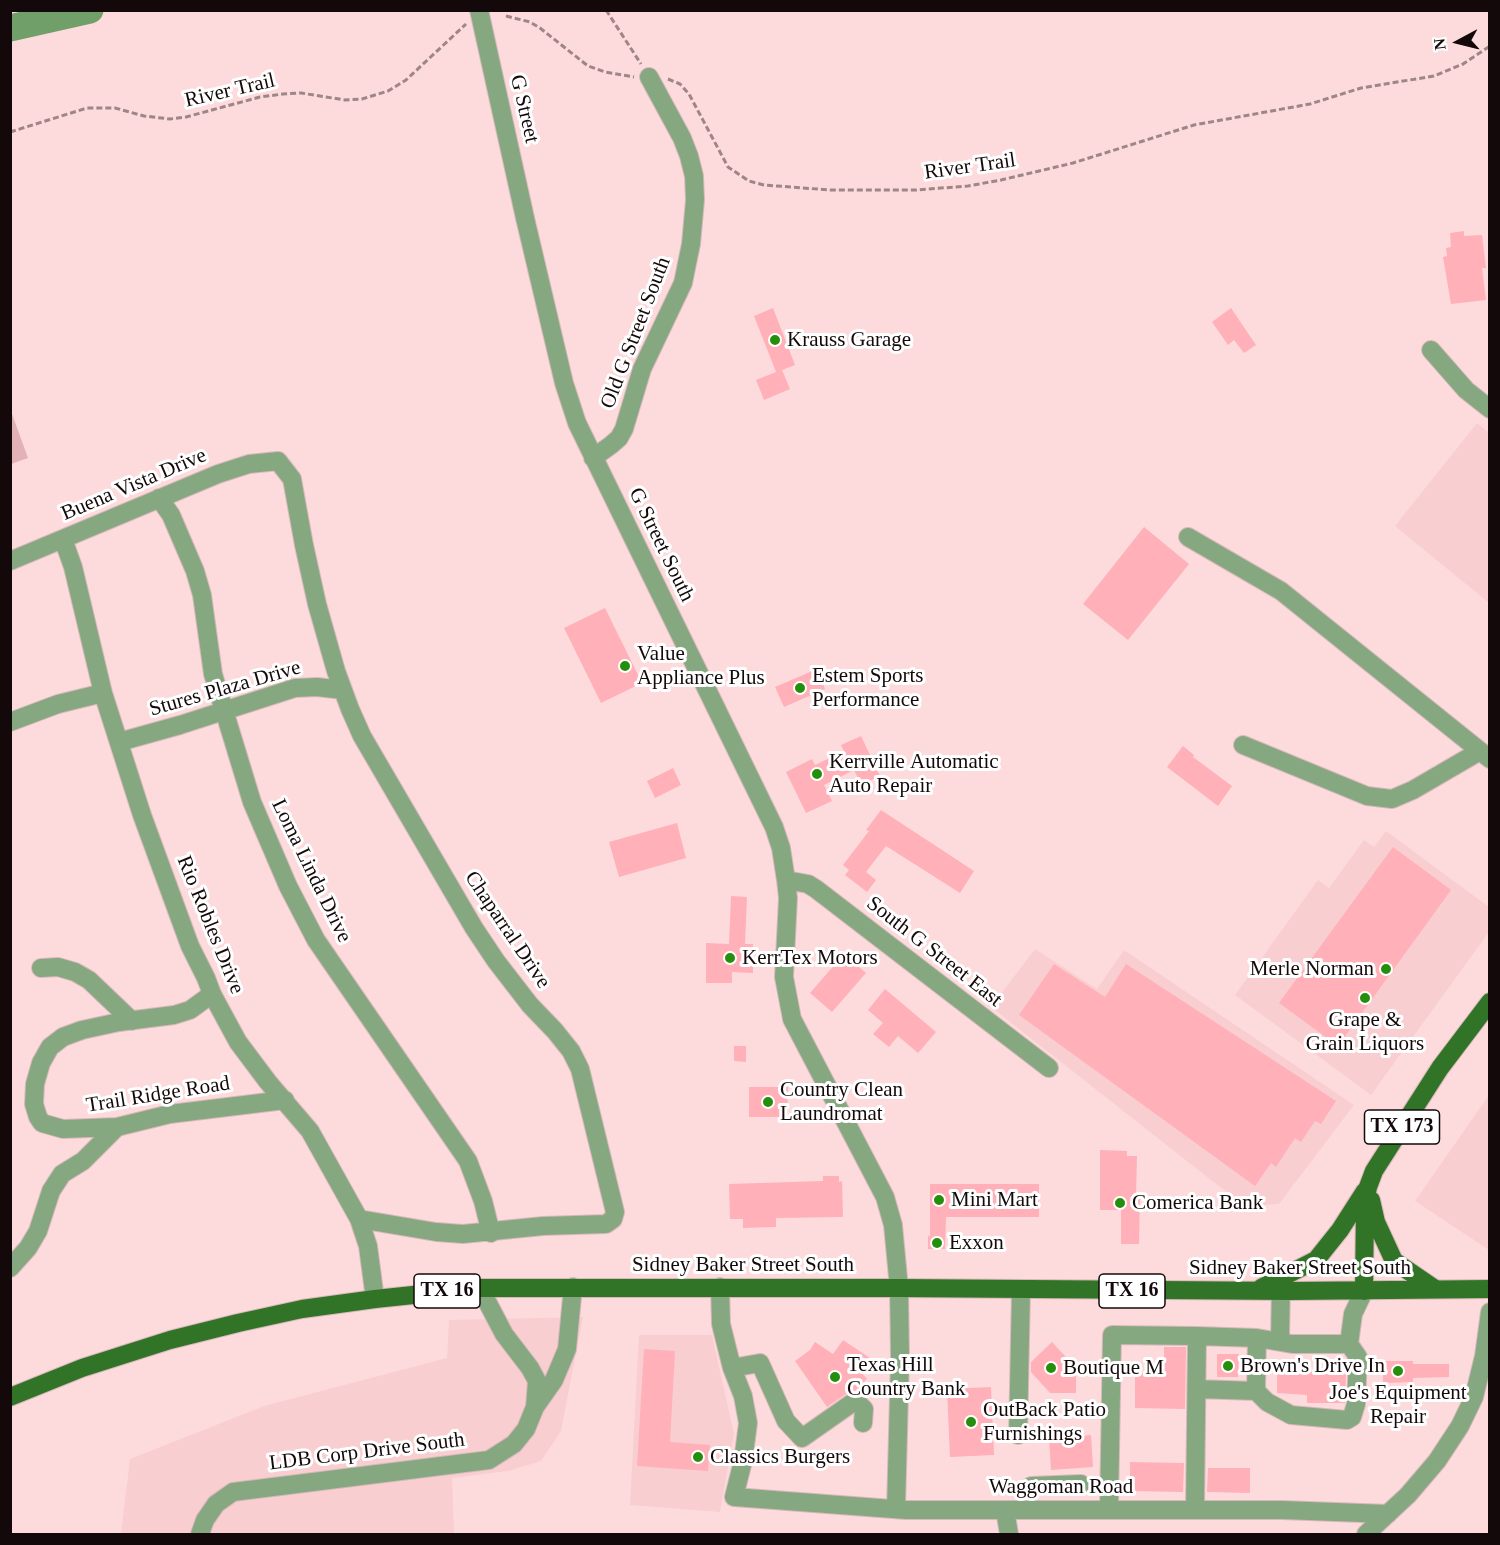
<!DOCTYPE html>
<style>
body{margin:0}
#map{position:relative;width:1500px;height:1545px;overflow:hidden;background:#fddbdd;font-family:"Times New Roman",serif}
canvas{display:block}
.frame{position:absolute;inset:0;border:12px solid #14090a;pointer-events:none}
.north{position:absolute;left:1428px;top:12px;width:60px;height:60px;-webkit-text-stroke:4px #fff;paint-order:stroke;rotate:263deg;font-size:16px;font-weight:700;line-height:24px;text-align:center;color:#14090a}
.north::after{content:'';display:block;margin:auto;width:21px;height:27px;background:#14090a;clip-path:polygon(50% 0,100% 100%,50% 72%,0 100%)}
</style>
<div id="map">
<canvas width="1500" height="1545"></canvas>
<div class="frame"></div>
<div class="north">N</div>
</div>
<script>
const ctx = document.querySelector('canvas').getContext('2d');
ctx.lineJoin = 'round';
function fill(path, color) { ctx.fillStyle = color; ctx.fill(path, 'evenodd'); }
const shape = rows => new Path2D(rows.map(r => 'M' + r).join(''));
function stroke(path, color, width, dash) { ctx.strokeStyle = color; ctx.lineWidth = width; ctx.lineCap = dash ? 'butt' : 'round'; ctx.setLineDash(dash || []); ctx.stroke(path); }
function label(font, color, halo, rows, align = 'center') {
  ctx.font = font + ' "Times New Roman",serif'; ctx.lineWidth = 6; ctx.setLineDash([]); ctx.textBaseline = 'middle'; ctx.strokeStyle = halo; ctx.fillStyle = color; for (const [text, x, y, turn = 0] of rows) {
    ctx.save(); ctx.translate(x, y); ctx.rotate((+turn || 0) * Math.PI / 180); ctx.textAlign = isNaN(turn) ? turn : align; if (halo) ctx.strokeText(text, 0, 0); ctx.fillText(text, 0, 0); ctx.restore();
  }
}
fill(shape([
 [1477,423,1489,433,1489,603,1395,526],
 [1386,831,1489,907,1489,932,1371,1095,1235,995,1318,880,1329,888,1364,840,1374,847],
 [1035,949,1097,989,1124,950,1354,1105,1279,1204,1244,1206,991,1007],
 [1489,1095,1489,1250,1415,1201],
 [583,1317,561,1431,541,1461,508,1471,452,1478,454,1534,121,1534,130,1459,264,1406,447,1358,449,1320],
 [639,1335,712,1335,734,1434,720,1512,630,1505]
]), '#f9ced1');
fill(shape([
 [11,411,28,458,11,464,10,464]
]), '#e3b2b6');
stroke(shape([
 [10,28,90,10]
]), '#719f69', 27);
fill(shape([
 [1464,231,1464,236,1482,235,1486,268,1482,268,1486,300,1451,304,1443,257,1447,256,1446,248,1451,247,1450,233],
 [773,308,795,365,782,370,790,389,764,400,756,380,776,372,754,316],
 [1231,308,1256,345,1244,353,1234,340,1228,345,1212,322],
 [1144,527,1189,564,1128,640,1083,604],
 [605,608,642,683,601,703,564,628],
 [817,669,825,689,784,707,775,687],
 [861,736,880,776,861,785,854,770,824,785,832,801,806,813,786,772,812,759,815,765,844,751,841,745],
 [1183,746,1194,755,1193,757,1232,786,1218,806,1167,767],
 [673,768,681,785,655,798,647,781],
 [881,810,974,871,960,893,886,846,866,872,876,880,867,892,845,875,849,870,843,865,869,831,866,830],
 [677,823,686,858,619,877,609,842],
 [1393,847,1451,890,1338,1046,1279,1003],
 [731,896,747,897,745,944,753,944,753,973,732,972,732,983,706,983,706,943,729,944],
 [844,954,866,973,832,1012,810,993],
 [1054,964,1105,997,1126,964,1336,1101,1321,1124,1315,1121,1301,1142,1295,1138,1276,1167,1271,1163,1255,1186,1019,1015],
 [885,989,936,1032,918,1053,898,1036,889,1047,873,1034,883,1023,868,1010],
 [734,1046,746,1046,746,1062,734,1061],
 [749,1087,788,1087,787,1117,749,1117],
 [1100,1150,1127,1151,1127,1156,1137,1156,1136,1195,1140,1195,1139,1244,1121,1244,1121,1210,1100,1210],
 [823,1176,839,1176,839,1182,842,1181,843,1217,776,1218,776,1227,743,1228,743,1219,730,1219,729,1184,823,1181],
 [930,1184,1039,1184,1039,1217,946,1217,945,1249,928,1249,928,1236,930,1236],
 [843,1340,873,1360,863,1375,867,1378,860,1389,846,1394,827,1407,795,1361,810,1350,815,1342,833,1354],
 [1052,1342,1076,1368,1076,1393,1050,1393,1031,1372,1031,1362],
 [1164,1347,1186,1347,1185,1409,1135,1408,1135,1373,1164,1373],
 [644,1349,675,1351,670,1442,710,1445,708,1471,637,1466],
 [1217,1354,1239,1354,1238,1377,1217,1377],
 [1383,1361,1413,1361,1413,1364,1449,1364,1449,1377,1413,1378,1413,1382,1383,1383],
 [1277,1372,1346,1372,1345,1403,1307,1403,1307,1395,1277,1393],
 [991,1387,994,1455,950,1457,947,1389],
 [1082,1433,1082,1436,1091,1435,1093,1467,1051,1470,1049,1438,1058,1438,1058,1435],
 [1130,1462,1184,1463,1183,1492,1130,1491],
 [1208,1468,1250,1468,1250,1493,1207,1492]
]), '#ffb0b8');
const minor = shape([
 [525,218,564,383,577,423,774,827,781,848,786,880,788,898,784,977,792,1019,885,1197,893,1225,899,1288,900,1357,896,1509],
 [1431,350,1466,390,1490,409],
 [593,458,611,445,619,438,624,429,642,369,683,283,691,244,695,200,694,176,689,156,682,138,649,77],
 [159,498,171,515,195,571,202,595,213,674,252,802,288,886,316,940,468,1161,483,1201,491,1233],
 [1188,537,1281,591,1490,759],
 [63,539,73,567,103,693,142,815,190,946,206,978,212,994,238,1042,268,1082,310,1131,359,1219,368,1246,375,1299],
 [10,561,218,474,249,464,278,461,292,479,304,545,317,604,336,671,350,709,362,736,474,928,496,961,530,1005,555,1031,571,1051,580,1069,615,1212,613,1219,606,1224,543,1226,463,1234,436,1232,359,1219],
 [10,722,58,704,103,693],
 [119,742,180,725,295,688,317,687,343,690],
 [1243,745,1367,796,1392,799,1413,790,1480,751],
 [786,880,808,884,816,889,1049,1068],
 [41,968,58,967,75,972,89,980,132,1021],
 [212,994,190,1010,174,1015,119,1022,82,1030,63,1037,50,1047,41,1063,35,1084,34,1104,38,1117,42,1123,63,1129,117,1127,170,1114,285,1100],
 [10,1268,28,1248,38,1231,51,1191,62,1174,83,1161,117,1127],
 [720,1287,721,1324,732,1368,743,1396,748,1423,743,1461,734,1497,906,1510,1282,1510,1388,1514],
 [480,1288,504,1334,530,1368,537,1381,535,1407,554,1380,567,1349,573,1287],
 [1257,1338,1292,1344,1349,1344,1353,1314,1364,1291],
 [1280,1342,1281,1279],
 [732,1368,760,1363,786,1421,802,1438,852,1403,858,1403,864,1409,863,1423],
 [1197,1389,1256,1391,1257,1338,1197,1336],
 [1256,1391,1267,1402,1291,1415,1347,1420,1352,1417,1356,1404,1358,1357,1349,1344],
 [1018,1435,1021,1290],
 [1031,1486,1081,1484],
 [1109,1509,1112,1335,1197,1336,1195,1510],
 [1005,1510,1009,1534],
 [200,1534,205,1520,216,1504,233,1492,489,1460,514,1444,526,1429,535,1407],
 [1366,1534,1408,1495,1437,1461,1460,1426,1474,1397,1484,1356,1490,1312]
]);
const major = shape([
 [1371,1200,1376,1222,1394,1261,1435,1289],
 [1261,1288,1316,1260,1340,1230,1365,1191],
 [1364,1291,1365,1203,1368,1187,1374,1171,1440,1068,1490,1002],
 [10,1397,82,1368,170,1340,238,1323,302,1309,375,1299,480,1288,899,1288,1290,1291,1490,1289]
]);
stroke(minor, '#d8b9bb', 20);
stroke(major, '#d8b9bb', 20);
stroke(shape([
 [606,10,641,64],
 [506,16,530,22,540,28,588,66,605,72,634,77],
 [668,79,680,84,689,94,728,167,749,181,764,185,830,190,916,190,968,186,1001,180,1073,163,1194,125,1310,104,1361,88,1434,76,1463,64,1490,46],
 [10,132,87,108,115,108,144,116,170,119,186,117,260,97,283,94,301,93,345,100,362,99,388,91,406,80,466,24]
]), '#9e8687', 3, [6, 3]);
stroke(minor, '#86a880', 18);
stroke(major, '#327427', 18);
const minorBridge = shape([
 [479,10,525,218]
]);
stroke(minorBridge, '#d8b9bb', 20, []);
stroke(minorBridge, '#86a880', 18);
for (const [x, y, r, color] of [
 [775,340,6,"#258e0d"],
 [625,666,6,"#258e0d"],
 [800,688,6,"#258e0d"],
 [817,774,6,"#258e0d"],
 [730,958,6,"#258e0d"],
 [1386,969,6,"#258e0d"],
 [1365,998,6,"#258e0d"],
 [768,1102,6,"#258e0d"],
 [939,1200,6,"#258e0d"],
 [1120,1203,6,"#258e0d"],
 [937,1243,6,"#258e0d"],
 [1228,1366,6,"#258e0d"],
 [1051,1368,6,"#258e0d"],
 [1398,1371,6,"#258e0d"],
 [835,1377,6,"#258e0d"],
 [971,1422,6,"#258e0d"],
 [698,1457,6,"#258e0d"]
]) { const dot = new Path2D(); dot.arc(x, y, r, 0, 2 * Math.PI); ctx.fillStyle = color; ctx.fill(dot); stroke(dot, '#fff', 2); }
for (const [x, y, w] of [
 [1402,1127,75],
 [447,1291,66],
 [1132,1291,66]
]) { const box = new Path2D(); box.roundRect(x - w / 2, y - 17, w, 34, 4.5); ctx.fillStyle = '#fff'; ctx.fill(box); stroke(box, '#14090a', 1.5); }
label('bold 20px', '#14090a', null, [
 ["TX 173",1402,1127],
 ["TX 16",447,1291],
 ["TX 16",1132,1291]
]);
label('21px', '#14090a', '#fff', [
 ["River Trail",230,91,-13],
 ["G Street",524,109,77],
 ["River Trail",970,167,-8],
 ["Old G Street South",636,333,-69],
 ["Buena Vista Drive",134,485,-23],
 ["G Street South",661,545,64],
 ["Stures Plaza Drive",225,689,-16],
 ["Loma Linda Drive",311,871,64],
 ["Rio Robles Drive",210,925,68],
 ["Chaparral Drive",507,930,56],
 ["South G Street East",934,952,38],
 ["Trail Ridge Road",158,1095,-9],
 ["Sidney Baker Street South",743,1265],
 ["Sidney Baker Street South",1300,1268],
 ["LDB Corp Drive South",367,1452,-7],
 ["Waggoman Road",1061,1487]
]);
label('21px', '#14090a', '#fff', [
 ["Krauss Garage",787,340],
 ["Value",637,654],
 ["Appliance Plus",637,678],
 ["Estem Sports",812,676],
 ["Performance",812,700],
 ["Kerrville Automatic",829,762],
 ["Auto Repair",829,786],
 ["KerrTex Motors",742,958],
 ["Merle Norman",1374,969,"right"],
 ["Grape &",1365,1020,"center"],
 ["Grain Liquors",1365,1044,"center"],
 ["Country Clean",780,1090],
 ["Laundromat",780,1114],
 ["Mini Mart",951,1200],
 ["Comerica Bank",1132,1203],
 ["Exxon",949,1243],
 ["Texas Hill",847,1365],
 ["Country Bank",847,1389],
 ["Brown's Drive In",1240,1366],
 ["Boutique M",1063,1368],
 ["Joe's Equipment",1398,1393,"center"],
 ["Repair",1398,1417,"center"],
 ["OutBack Patio",983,1410],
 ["Furnishings",983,1434],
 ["Classics Burgers",710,1457]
], 'left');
</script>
